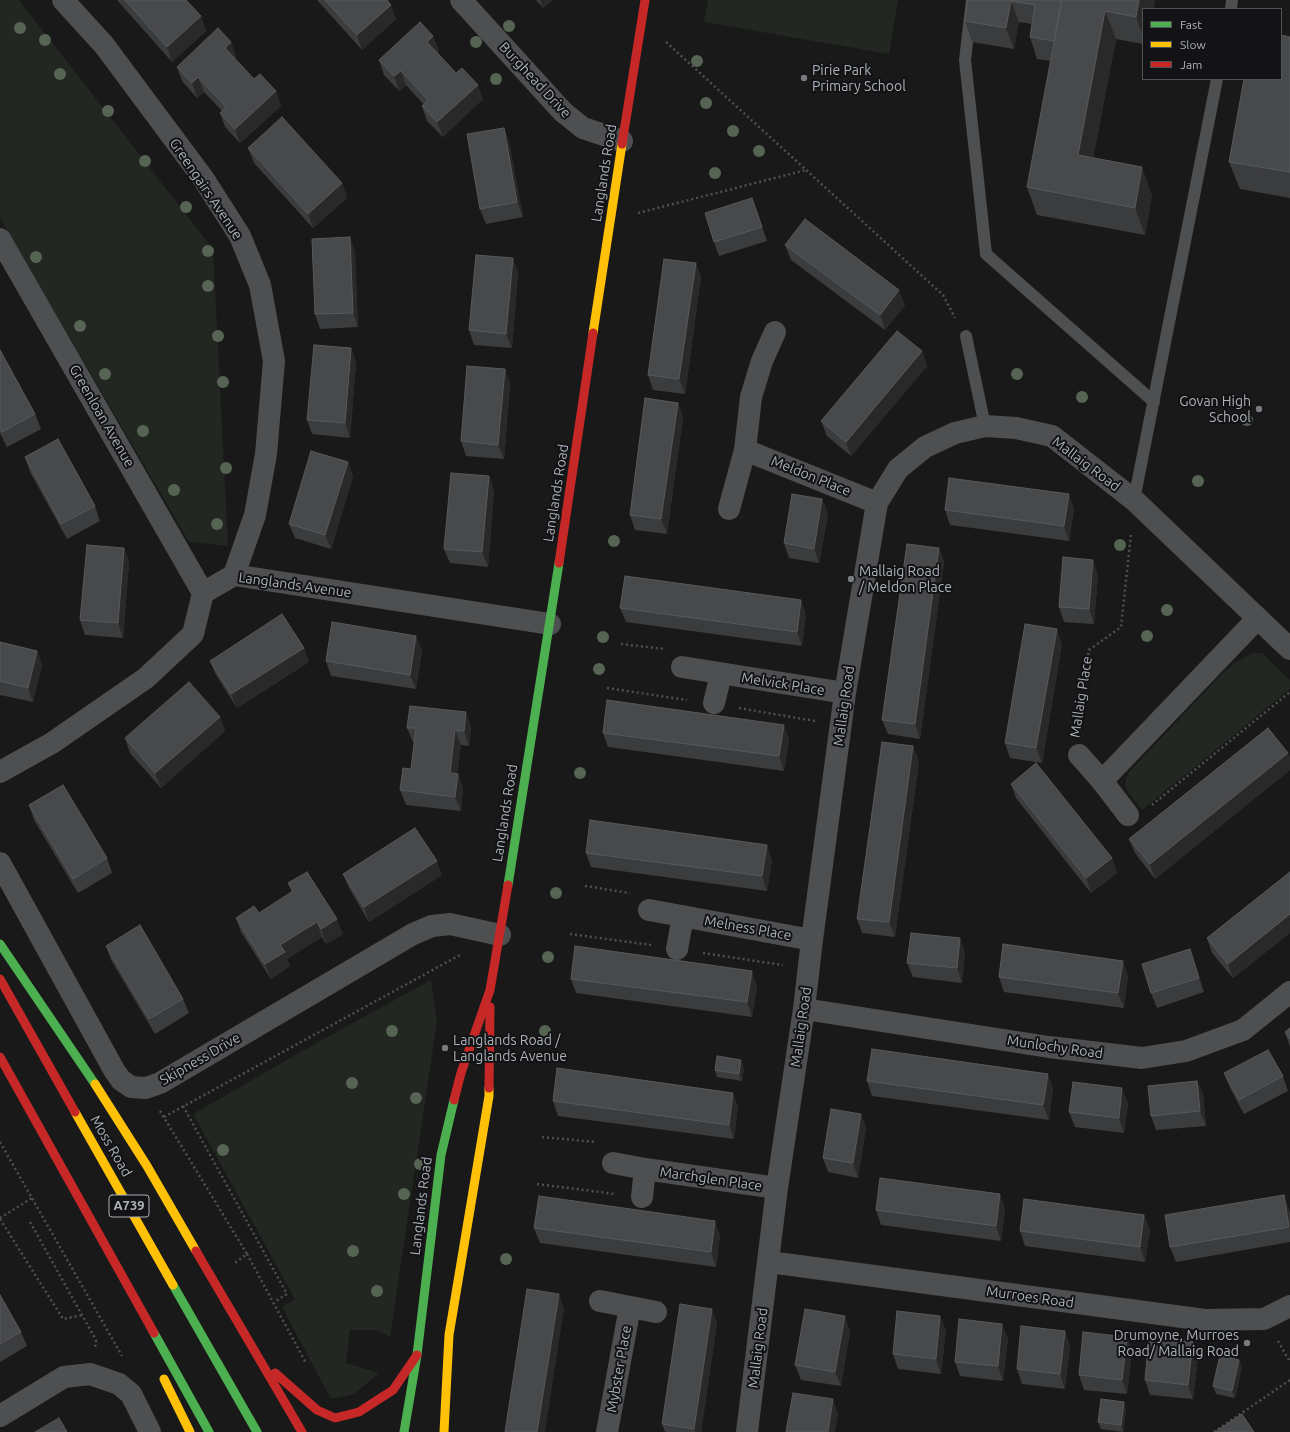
<!DOCTYPE html>
<style>
body{margin:0}
#map{position:relative;width:1290px;height:1432px;overflow:hidden;background:#191919;font-family:Ubuntu,sans-serif}
canvas{display:block}
.legend{position:absolute;left:1142px;top:8px;width:140px;height:72px;box-sizing:border-box;background:#131315;border:1px solid #505356;margin:0;padding:5px 7px;list-style:none;font-size:12px;color:#abb2b8}
.legend li{display:flex;align-items:center;gap:8px;height:20px}
.legend b{width:20px;border:1px solid #505356}
</style>
<div id="map">
<canvas width="1290" height="1432"></canvas>
<ul class="legend">
<li><b style="height:5px;background:#4caf50"></b>Fast</li>
<li><b style="height:5px;background:#ffc107"></b>Slow</li>
<li><b style="height:5px;background:#c62828"></b>Jam</li>
</ul>
</div>
<script>
const ctx = document.querySelector('canvas').getContext('2d');
ctx.lineJoin = 'round';
function fill(path, color) { ctx.fillStyle = color; ctx.fill(path, 'evenodd'); }
const shape = rows => new Path2D(rows.map(r => 'M' + r).join(''));
function stroke(path, color, width, dash) { ctx.strokeStyle = color; ctx.lineWidth = width; ctx.lineCap = dash ? 'butt' : 'round'; ctx.setLineDash(dash || []); ctx.stroke(path); }
function label(font, color, halo, rows, align = 'center') {
  ctx.font = font + ' Ubuntu,sans-serif'; ctx.lineWidth = 4; ctx.setLineDash([]); ctx.textBaseline = 'middle'; ctx.strokeStyle = halo; ctx.fillStyle = color; for (const [text, x, y, turn = 0] of rows) {
    ctx.save(); ctx.translate(x, y); ctx.rotate((+turn || 0) * Math.PI / 180); ctx.textAlign = isNaN(turn) ? turn : align; if (halo) ctx.strokeText(text, 0, 0); ctx.fillText(text, 0, 0); ctx.restore();
  }
}
fill(shape([
 [0,0,19,0,213,249,228,546,189,542,0,218],
 [708,0,898,0,889,54,704,22],
 [1252,653,1262,653,1290,680,1290,689,1142,810,1128,792,1125,785,1126,778,1129,772,1218,678,1233,664],
 [431,980,437,1021,390,1337,377,1330,350,1330,346,1363,379,1373,354,1394,331,1399,282,1307,295,1299,193,1114,313,1045]
]), '#222721');
stroke(shape([
 [666,42,943,295,955,318],
 [638,213,806,170],
 [621,644,664,649],
 [607,688,687,700],
 [739,708,815,721],
 [1076,729,1089,650,1121,627,1131,534],
 [1152,805,1290,692],
 [585,886,630,893],
 [570,934,651,945],
 [703,953,783,965],
 [183,1106,287,1294,274,1302],
 [160,1111,247,1254,235,1263],
 [164,1117,460,955],
 [542,1137,596,1142],
 [0,1142,122,1356],
 [537,1184,615,1194],
 [0,1218,32,1198],
 [0,1219,63,1319,83,1315],
 [30,1222,96,1340,95,1348],
 [247,1254,306,1363],
 [1278,1341,1290,1362],
 [1214,1432,1290,1380]
]), '#4f5052', 2.5, [2, 3]);
stroke(shape([
 [972,0,965,60,986,254,1154,402],
 [1231,9,1232,0],
 [966,336,985,426],
 [1134,500,1217,79]
]), '#4d4f51', 12);
stroke(shape([
 [63,0,104,45,203,178,240,236,260,285,274,361,266,454,255,515,234,575],
 [461,0,563,112,583,128,622,141],
 [0,239,203,593],
 [745,450,877,503],
 [729,509,745,450,751,397,762,361,775,332],
 [682,667,845,693],
 [714,703,721,674],
 [1079,755,1102,781,1128,815],
 [0,772,52,743,146,678,193,634,203,593,234,575,550,624],
 [1102,781,1258,618],
 [0,863,114,1070,121,1080,131,1087,146,1088,160,1083,413,934,432,926,450,924,500,935],
 [649,910,812,940],
 [677,949,683,916],
 [804,1009,1049,1047,1142,1058,1186,1051,1243,1030,1290,992],
 [613,1163,645,1169,777,1188],
 [642,1197,645,1169],
 [769,1262,1205,1320,1264,1319,1290,1306],
 [600,1301,656,1312],
 [0,1416,64,1377,90,1374,119,1384,131,1394,150,1432],
 [607,1432,630,1307],
 [747,1432,777,1188,804,1009,812,940,845,693,877,503,898,469,925,447,955,433,985,426,1016,428,1052,436,1134,500,1290,649]
]), '#4d4f51', 22);
stroke(shape([
 [508,885,559,563],
 [0,944,95,1084],
 [173,1285,257,1432],
 [154,1333,209,1432],
 [404,1432,417,1355,441,1155,454,1100]
]), '#4caf50', 9);
stroke(shape([
 [593,333,622,144],
 [95,1084,147,1166,196,1251],
 [75,1112,173,1285],
 [164,1379,190,1432],
 [444,1432,449,1335,489,1096,489,1088]
]), '#ffc107', 9);
stroke(shape([
 [622,144,645,0],
 [559,563,593,333],
 [0,979,75,1112],
 [0,1057,154,1333],
 [489,1088,490,1007],
 [454,1100,461,1073,490,990,508,885],
 [196,1251,302,1432],
 [275,1373,317,1410,335,1418,359,1412,393,1390,417,1355]
]), '#c62828', 9);
ctx.fillStyle = '#566454';
for (const [x, y] of [
 [509,26],
 [20,28],
 [45,40],
 [476,42],
 [697,61],
 [60,74],
 [496,79],
 [706,103],
 [108,111],
 [733,131],
 [759,151],
 [145,161],
 [715,173],
 [186,207],
 [208,251],
 [36,257],
 [208,286],
 [80,326],
 [218,336],
 [105,374],
 [1017,374],
 [223,382],
 [1082,397],
 [1247,420],
 [143,431],
 [226,468],
 [1198,481],
 [174,490],
 [217,524],
 [614,541],
 [1120,545],
 [1167,610],
 [1147,636],
 [603,637],
 [599,669],
 [580,773],
 [556,893],
 [548,957],
 [392,1031],
 [545,1031],
 [352,1083],
 [416,1098],
 [223,1150],
 [420,1164],
 [404,1194],
 [353,1251],
 [506,1259],
 [377,1291]
]) { ctx.beginPath(); ctx.arc(x, y, 6, 0, 2 * Math.PI); ctx.fill(); }
fill(shape([
 [117,0,186,0,201,16,206,31,172,62],
 [317,0,387,0,396,19,362,50],
 [536,0,553,0,543,8],
 [968,0,1155,1,1153,9,1143,9,1143,44,1116,39,1093,158,1152,195,1145,235,1037,215,1027,187,1051,61,1037,59,1030,37,1032,24,1019,22,1014,49,972,42,965,21],
 [433,36,439,51,437,52,456,73,483,99,443,137,427,121,422,106,424,105,406,85,399,91,384,75,379,60],
 [1290,37,1290,198,1240,189,1229,162],
 [231,42,236,57,235,59,254,79,276,91,281,106,240,143,225,127,220,113,222,111,204,92,197,98,182,81,177,67],
 [504,128,509,142,523,217,486,224,480,209],
 [248,148,342,183,347,198,313,228,254,163],
 [757,212,767,241,719,256,714,242],
 [785,245,905,305,885,330,791,260],
 [355,251,358,327,320,329,315,314],
 [696,263,701,277,685,394,653,390,648,375],
 [518,272,512,348,474,345,469,330],
 [351,348,356,362,350,438,312,434,307,420],
 [0,350,35,414,41,429,7,447,0,433],
 [922,351,927,366,851,456,827,436,821,421],
 [505,369,510,384,504,459,466,456,461,441],
 [678,403,683,417,667,534,635,530,630,515],
 [25,457,95,506,100,521,67,539,30,472],
 [348,462,353,477,331,549,295,538,289,524],
 [489,476,494,491,488,567,450,563,444,549],
 [822,499,828,514,819,563,789,558,784,543],
 [1074,509,1069,541,950,525,945,510],
 [124,548,129,562,123,638,85,635,80,620],
 [939,548,944,562,920,739,888,734,882,720],
 [1098,574,1094,624,1064,622,1059,607],
 [620,608,806,614,802,646,626,622],
 [0,642,37,651,42,665,33,702,0,695],
 [1062,644,1042,763,1010,758,1005,743],
 [304,648,309,662,237,708,216,675,210,661],
 [422,650,416,689,331,676,326,661],
 [220,717,225,731,161,788,130,753,125,738],
 [471,727,469,746,461,745,457,774,458,774,463,788,461,811,406,805,400,790,411,769,414,742,413,742,407,728],
 [603,733,789,739,784,771,608,747],
 [1288,753,1290,758,1290,770,1155,879,1135,853,1129,839],
 [919,761,895,937,862,933,857,919],
 [1011,784,1112,858,1117,873,1091,893,1016,798],
 [29,805,107,858,112,873,78,893,34,820],
 [586,853,772,860,767,891,591,867],
 [1290,872,1290,933,1233,978,1212,953,1207,938],
 [343,874,442,875,369,922,349,888],
 [288,883,343,934,326,944,322,937,287,959,290,966,271,979,241,932,236,918,259,913,292,892],
 [106,946,183,999,189,1013,155,1034,111,960],
 [1190,949,1204,992,1157,1008,1151,993],
 [965,953,962,983,913,977,907,963],
 [1128,976,1124,1008,1004,992,999,977],
 [571,979,757,985,752,1017,576,993],
 [1290,1028,1290,1047,1285,1032],
 [744,1068,742,1081,717,1077,715,1070],
 [1224,1073,1283,1076,1288,1091,1244,1114,1230,1088],
 [867,1081,1053,1088,1049,1120,872,1096],
 [1197,1081,1203,1095,1206,1126,1156,1130,1151,1116],
 [553,1101,738,1107,734,1139,558,1116],
 [1128,1103,1124,1133,1075,1127,1069,1112],
 [861,1114,866,1128,858,1178,828,1172,823,1158],
 [1284,1195,1290,1213,1290,1242,1176,1262,1170,1247],
 [1005,1209,1001,1241,881,1225,876,1210],
 [1144,1215,1150,1230,1145,1262,1025,1246,1020,1231],
 [534,1228,720,1235,716,1267,540,1243],
 [0,1295,21,1332,27,1346,0,1362],
 [717,1323,701,1432,665,1432,662,1424],
 [946,1330,941,1374,898,1369,893,1354],
 [850,1331,841,1386,801,1380,795,1365],
 [1065,1331,1070,1346,1065,1389,1022,1384,1017,1369],
 [1127,1337,1132,1351,1127,1394,1084,1390,1079,1375],
 [1008,1338,1003,1381,960,1376,955,1362],
 [1198,1356,1193,1399,1150,1395,1145,1380],
 [1242,1367,1235,1398,1216,1394,1213,1386],
 [1124,1402,1126,1410,1123,1432,1101,1429,1098,1422]
]), '#3b3c3d');
fill(shape([
 [540,0,553,0,543,8],
 [1061,0,1072,0,1054,41],
 [1139,0,1154,0,1155,1,1153,9,1143,9,1143,35,1136,17],
 [1011,1,1019,22,1014,49,1006,28],
 [391,5,396,19,362,50,357,35],
 [1105,11,1116,39,1088,183,1078,155],
 [201,16,206,31,172,62,167,47],
 [433,36,439,51,432,56,427,42],
 [231,42,236,57,230,63,225,48],
 [401,71,406,85,399,91,394,76],
 [198,77,204,92,197,98,192,83],
 [478,85,483,99,443,137,437,122],
 [276,91,281,106,240,143,235,129],
 [504,128,509,142,523,217,517,202],
 [1142,167,1152,195,1145,235,1135,208],
 [342,183,347,198,313,228,308,214],
 [350,237,355,251,358,327,353,313],
 [513,258,518,272,512,348,506,334],
 [696,263,701,277,685,394,679,379],
 [899,290,905,305,885,330,880,315],
 [351,348,356,362,350,438,345,423],
 [922,351,927,366,851,456,846,442],
 [505,369,510,384,504,459,498,445],
 [678,403,683,417,667,534,661,519],
 [348,462,353,477,331,549,325,535],
 [489,476,494,491,488,567,482,552],
 [1069,494,1074,509,1069,541,1064,526],
 [822,499,828,514,819,563,814,549],
 [124,548,129,562,123,638,118,623],
 [939,548,944,562,920,739,915,724],
 [1093,560,1098,574,1094,624,1089,609],
 [801,600,806,614,802,646,797,632],
 [1057,629,1062,644,1042,763,1036,748],
 [416,636,422,650,416,689,410,675],
 [304,648,309,662,237,708,231,694],
 [37,651,42,665,33,702,28,688],
 [466,712,471,727,469,746,464,731],
 [220,717,225,731,161,788,155,773],
 [784,725,789,739,784,771,779,756],
 [455,730,461,745,456,787,450,773],
 [913,746,919,761,895,937,889,922],
 [1288,753,1290,758,1290,770,1155,879,1150,864],
 [458,774,463,788,461,811,455,797],
 [767,845,772,860,767,891,762,876],
 [1112,858,1117,873,1091,893,1086,878],
 [437,861,442,875,369,922,364,907],
 [1290,914,1290,933,1233,978,1228,964],
 [337,919,343,934,326,944,321,929],
 [317,922,322,937,287,959,290,966,271,979,265,964,280,945],
 [960,938,965,953,962,983,957,968],
 [1190,949,1195,964,1204,992,1199,978],
 [1123,961,1128,976,1124,1008,1118,993],
 [752,971,757,985,752,1017,747,1002],
 [741,1060,744,1068,742,1081,739,1074],
 [1048,1074,1053,1088,1049,1120,1043,1105],
 [1197,1081,1203,1095,1206,1126,1200,1111],
 [1122,1088,1128,1103,1124,1133,1119,1118],
 [733,1093,738,1107,734,1139,729,1125],
 [861,1114,866,1128,858,1178,853,1163],
 [1000,1194,1005,1209,1001,1241,996,1226],
 [1284,1195,1289,1210,1290,1229,1289,1227],
 [1144,1215,1150,1230,1145,1262,1140,1247],
 [715,1221,720,1235,716,1267,711,1252],
 [559,1294,564,1309,545,1432,537,1432],
 [712,1309,717,1323,701,1432,695,1432,694,1429],
 [845,1316,850,1331,841,1386,835,1372],
 [940,1316,946,1330,941,1374,936,1359],
 [1002,1324,1008,1338,1003,1381,998,1366],
 [1065,1331,1070,1346,1065,1389,1060,1374],
 [1127,1337,1132,1351,1127,1394,1122,1380],
 [1193,1342,1198,1356,1193,1399,1188,1385],
 [1239,1360,1242,1367,1235,1398,1232,1391],
 [833,1399,838,1414,835,1432,828,1432],
 [1124,1402,1126,1410,1123,1432,1121,1425]
]), '#292929');
const building = shape([
 [125,0,186,0,201,16,167,47,125,0],
 [325,0,387,0,391,5,357,35,325,0],
 [968,0,1061,0,1054,41,1030,37,1035,5,1011,1,1006,28,965,21,968,0],
 [1062,0,1139,0,1136,17,1105,11,1078,155,1142,167,1135,208,1027,187,1062,0],
 [420,22,433,36,427,42,456,73,462,68,478,85,437,122,422,106,428,100,401,71,394,76,379,60,420,22],
 [218,28,231,42,225,48,254,79,260,74,276,91,235,129,220,113,226,107,198,77,192,83,177,67,218,28],
 [1281,35,1290,37,1290,172,1229,162,1244,79,1281,79,1281,35],
 [282,117,342,183,308,214,248,148,282,117],
 [504,128,517,202,480,209,467,134,504,128],
 [752,198,762,227,714,242,705,213,752,198],
 [805,219,899,290,880,315,785,245,805,219],
 [350,237,353,313,315,314,312,239,350,237],
 [476,255,513,258,506,334,469,330,476,255],
 [664,259,696,263,679,379,648,375,664,259],
 [897,331,922,351,846,442,821,421,897,331],
 [314,345,351,348,345,423,307,420,314,345],
 [0,350,35,414,2,432,0,428,0,350],
 [467,366,505,369,498,445,461,441,467,366],
 [645,398,678,403,661,519,630,515,645,398],
 [58,439,95,506,61,524,25,457,58,439],
 [311,451,348,462,325,535,289,524,311,451],
 [451,473,489,476,482,552,444,549,451,473],
 [949,478,1069,494,1064,526,945,510,949,478],
 [792,494,822,499,814,549,784,543,792,494],
 [907,544,939,548,915,724,882,720,907,544],
 [87,545,124,548,118,623,80,620,87,545],
 [1063,557,1093,560,1089,609,1059,607,1063,557],
 [625,576,801,600,797,632,620,608,625,576],
 [282,614,304,648,231,694,210,661,282,614],
 [332,622,416,636,410,675,326,661,332,622],
 [1025,624,1057,629,1036,748,1005,743,1025,624],
 [0,642,37,651,28,688,0,681,0,642],
 [189,682,220,717,155,773,125,738,189,682],
 [607,700,784,725,779,756,603,733,607,700],
 [410,706,466,712,464,731,455,730,450,773,458,774,455,797,400,790,403,768,411,769,416,728,407,728,410,706],
 [1268,728,1288,753,1150,864,1129,839,1268,728],
 [882,742,913,746,889,922,857,919,882,742],
 [1036,763,1112,858,1086,878,1011,784,1036,763],
 [63,785,107,858,73,879,29,805,63,785],
 [590,820,767,845,762,876,586,853,590,820],
 [415,828,437,861,364,907,343,874,415,828],
 [307,872,337,919,321,929,317,922,280,945,285,952,265,964,236,918,254,906,259,913,293,891,288,883,307,872],
 [1290,872,1290,914,1228,964,1207,938,1290,872],
 [140,925,183,999,149,1019,106,946,140,925],
 [911,933,960,938,957,968,907,963,911,933],
 [1003,944,1123,961,1118,993,999,977,1003,944],
 [575,946,752,971,747,1002,571,979,575,946],
 [1190,949,1199,978,1151,993,1142,964,1190,949],
 [1290,1028,1290,1039,1285,1032,1290,1028],
 [872,1049,1048,1074,1043,1105,867,1081,872,1049],
 [1268,1050,1283,1076,1239,1100,1224,1073,1268,1050],
 [717,1056,741,1060,739,1074,715,1070,717,1056],
 [557,1068,733,1093,729,1125,553,1101,557,1068],
 [1197,1081,1200,1111,1151,1116,1148,1086,1197,1081],
 [1073,1082,1122,1088,1119,1118,1069,1112,1073,1082],
 [831,1109,861,1114,853,1163,823,1158,831,1109],
 [880,1178,1000,1194,996,1226,876,1210,880,1178],
 [1284,1195,1289,1227,1170,1247,1165,1215,1284,1195],
 [539,1196,715,1221,711,1252,534,1228,539,1196],
 [1024,1199,1144,1215,1140,1247,1020,1231,1024,1199],
 [527,1289,559,1294,537,1432,505,1432,527,1289],
 [0,1295,21,1332,0,1344,0,1295],
 [680,1304,712,1309,694,1429,662,1424,680,1304],
 [805,1309,845,1316,835,1372,795,1365,805,1309],
 [897,1311,940,1316,936,1359,893,1354,897,1311],
 [959,1319,1002,1324,998,1366,955,1362,959,1319],
 [1021,1326,1065,1331,1060,1374,1017,1369,1021,1326],
 [1083,1332,1127,1337,1122,1380,1079,1375,1083,1332],
 [1149,1337,1193,1342,1188,1385,1145,1380,1149,1337],
 [1220,1355,1239,1360,1232,1391,1213,1386,1220,1355],
 [793,1393,833,1399,828,1432,786,1432,793,1393],
 [1101,1399,1124,1402,1121,1425,1098,1422,1101,1399],
 [1242,1414,1254,1432,1215,1432,1242,1414],
 [59,1418,67,1432,35,1432,59,1418]
]);
fill(building, '#47494a');
stroke(building, '#57595c', 1);
for (const [x, y, r, color] of [
 [804,78,4,"#787c80"],
 [1259,409,4,"#787c80"],
 [851,579,4,"#787c80"],
 [445,1048,4,"#787c80"],
 [1247,1343,4,"#787c80"]
]) { const dot = new Path2D(); dot.arc(x, y, r, 0, 2 * Math.PI); ctx.fillStyle = color; ctx.fill(dot); stroke(dot, '#131315', 1.5); }
for (const [x, y, w] of [
 [129,1206,40]
]) { const box = new Path2D(); box.roundRect(x - w / 2, y - 11, w, 22, 3); ctx.fillStyle = '#131315'; ctx.fill(box); stroke(box, '#abb2b8', 1); }
label('bold 13px', '#abb2b8', null, [
 ["A739",129,1206]
]);
label('14px', '#abb2b8', '#131315', [
 ["Pirie Park",812,70],
 ["Primary School",812,86],
 ["Govan High",1251,401,"right"],
 ["School",1251,417,"right"],
 ["Mallaig Road",859,571],
 ["/ Meldon Place",859,587],
 ["Langlands Road /",453,1040],
 ["Langlands Avenue",453,1056],
 ["Drumoyne, Murroes",1239,1335,"right"],
 ["Road/ Mallaig Road",1239,1351,"right"]
], 'left');
label('14px', '#abb2b8', '#131315', [
 ["Burghead Drive",535,80,47],
 ["Langlands Road",604,173,-81],
 ["Greengairs Avenue",206,189,56],
 ["Greenloan Avenue",102,416,60],
 ["Mallaig Road",1086,464,37],
 ["Meldon Place",811,476,22],
 ["Langlands Road",556,493,-81],
 ["Langlands Avenue",295,585,8],
 ["Melvick Place",783,684,9],
 ["Mallaig Place",1081,697,-81],
 ["Mallaig Road",844,706,-82],
 ["Langlands Road",505,813,-81],
 ["Melness Place",748,928,10],
 ["Mallaig Road",801,1027,-82],
 ["Munlochy Road",1055,1047,8],
 ["Skipness Drive",200,1059,-30],
 ["Moss Road",111,1146,60],
 ["Marchglen Place",711,1179,8],
 ["Langlands Road",421,1206,-83],
 ["Murroes Road",1030,1297,8],
 ["Mallaig Road",758,1348,-83],
 ["Mybster Place",619,1369,-80]
]);
</script>
